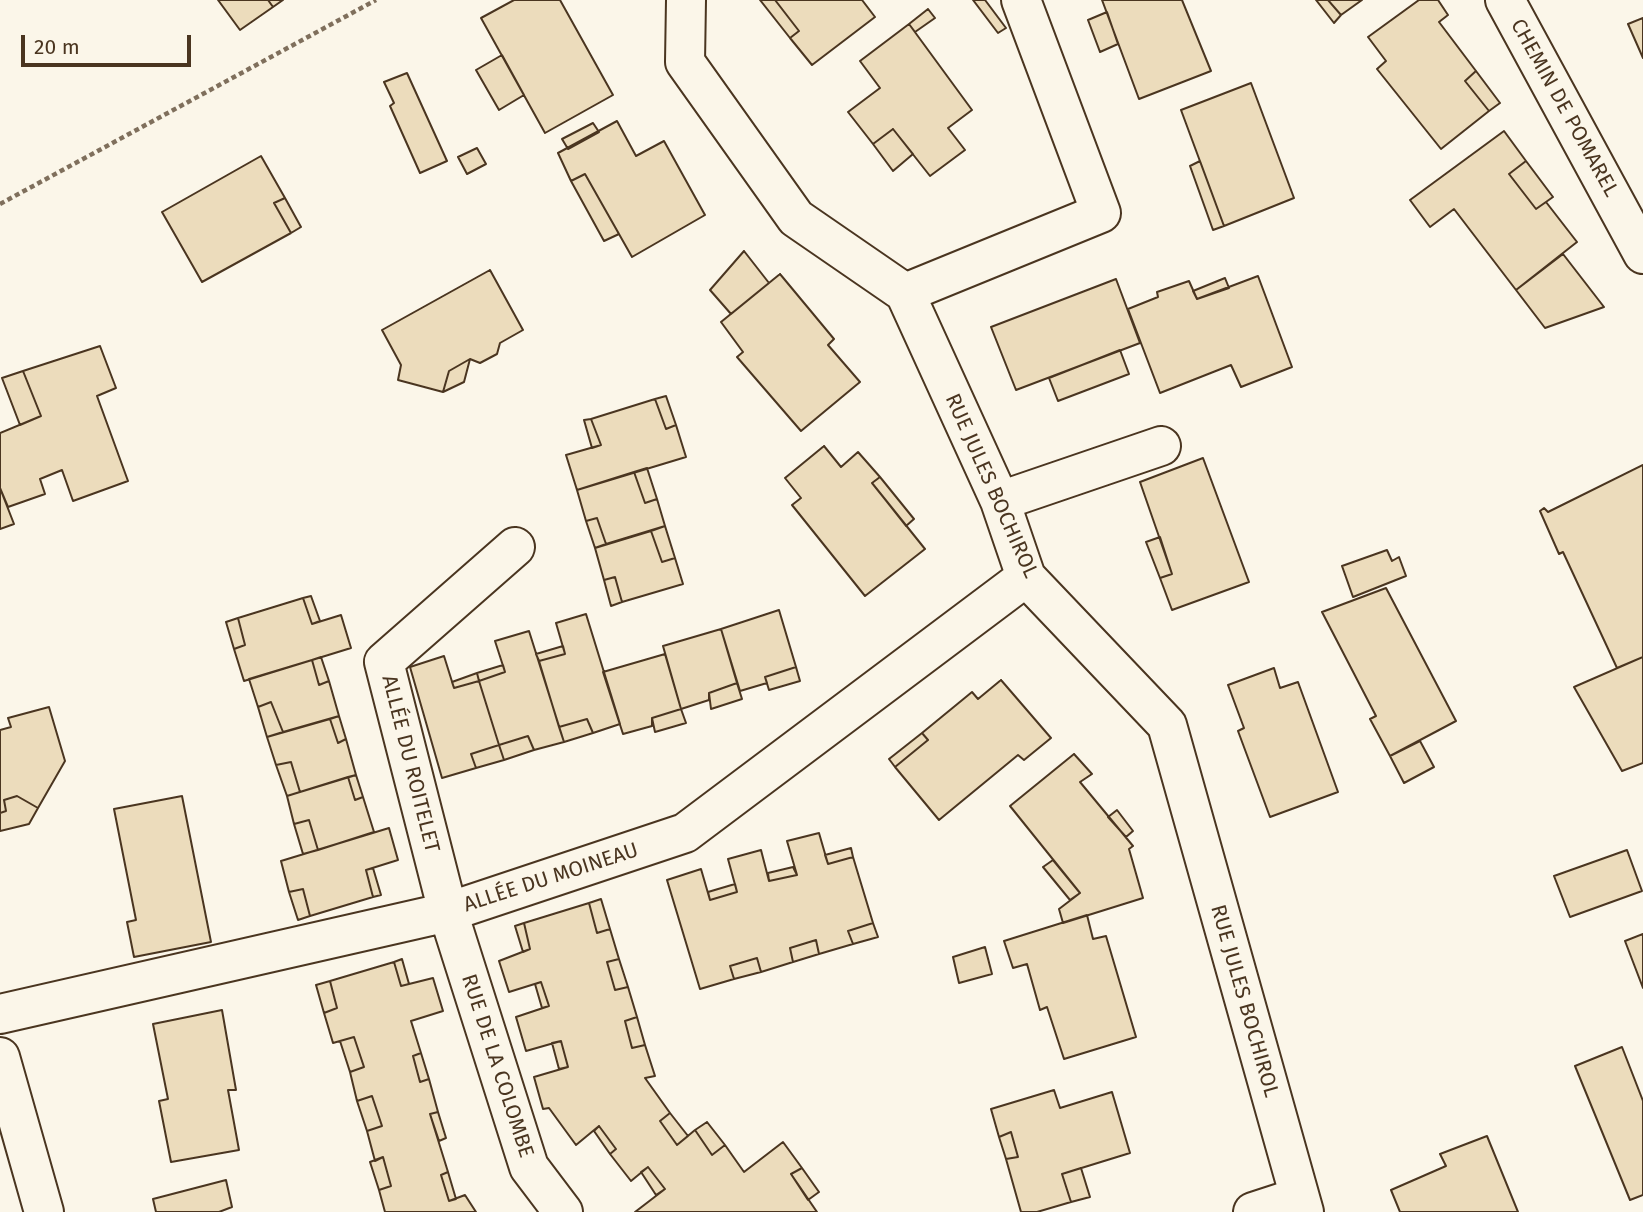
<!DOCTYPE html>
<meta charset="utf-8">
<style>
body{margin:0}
#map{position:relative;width:1643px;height:1212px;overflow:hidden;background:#fbf6e9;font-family:"Fira Sans",sans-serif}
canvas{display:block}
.scale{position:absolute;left:21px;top:35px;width:170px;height:32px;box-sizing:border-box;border:4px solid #4a3520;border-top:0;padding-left:9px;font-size:21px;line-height:24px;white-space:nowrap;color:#4a3520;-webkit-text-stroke:5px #fbf6e9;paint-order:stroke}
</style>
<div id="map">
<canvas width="1643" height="1212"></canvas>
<div class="scale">20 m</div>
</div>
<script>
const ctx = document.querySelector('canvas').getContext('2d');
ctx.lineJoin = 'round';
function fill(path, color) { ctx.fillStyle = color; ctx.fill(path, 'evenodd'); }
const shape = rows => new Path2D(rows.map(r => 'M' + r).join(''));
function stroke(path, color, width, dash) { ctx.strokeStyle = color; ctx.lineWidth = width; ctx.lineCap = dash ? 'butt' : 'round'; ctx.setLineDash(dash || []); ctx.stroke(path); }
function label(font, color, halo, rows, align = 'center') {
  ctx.font = font + ' "Fira Sans",sans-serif'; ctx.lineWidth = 5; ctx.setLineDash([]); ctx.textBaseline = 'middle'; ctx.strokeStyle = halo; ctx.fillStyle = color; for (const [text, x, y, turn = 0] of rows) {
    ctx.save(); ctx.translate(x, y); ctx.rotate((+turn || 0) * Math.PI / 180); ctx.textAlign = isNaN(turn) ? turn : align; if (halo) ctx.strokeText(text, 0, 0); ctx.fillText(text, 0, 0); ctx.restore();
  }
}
const building = shape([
 [218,0,268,0,273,7,240,30,218,0],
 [268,0,283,0,273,7,268,0],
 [514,0,560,0,613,95,545,133,481,18,514,0],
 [760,0,775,0,799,31,790,38,760,0],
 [775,0,862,0,875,17,812,65,790,38,799,31,775,0],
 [973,0,985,0,1006,28,998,33,973,0],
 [1102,0,1182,0,1211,71,1139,99,1102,0],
 [1316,0,1328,0,1341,15,1334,23,1316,0],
 [1328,0,1362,0,1341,15,1328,0],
 [1419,0,1438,0,1448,15,1439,22,1476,71,1465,81,1489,111,1441,149,1377,69,1386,61,1368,37,1419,0],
 [928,9,935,18,915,32,909,24,928,9],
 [1107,12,1118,44,1100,52,1088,20,1107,12],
 [1643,18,1643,58,1628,24,1643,18],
 [909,24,972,110,948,128,965,150,930,176,893,129,873,144,848,112,880,88,860,61,909,24],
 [502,55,524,95,499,110,476,70,502,55],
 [1476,71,1500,103,1489,111,1465,81,1476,71],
 [407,73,447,161,420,173,390,106,394,103,384,82,407,73],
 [1251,83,1294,198,1224,226,1181,110,1251,83],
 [617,121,636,156,664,141,705,215,632,257,585,174,571,181,558,153,617,121],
 [593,123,599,132,568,149,562,139,593,123],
 [893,129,913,154,893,171,873,144,893,129],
 [1504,131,1526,161,1509,174,1536,209,1546,202,1577,242,1516,290,1454,209,1430,227,1410,200,1504,131],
 [477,148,486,164,467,174,458,157,477,148],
 [261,156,285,198,274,203,291,233,202,282,162,212,261,156],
 [1200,161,1224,226,1213,230,1190,166,1200,161],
 [1526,161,1553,197,1536,209,1509,174,1526,161],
 [585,174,619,234,604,241,571,181,585,174],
 [285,198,301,227,291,233,274,203,285,198],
 [744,251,769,283,731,314,710,290,744,251],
 [1563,254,1604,307,1545,328,1516,290,1563,254],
 [490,270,523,330,500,343,497,354,480,363,470,359,449,371,443,392,398,380,401,365,382,330,490,270],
 [780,274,834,339,828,345,860,382,801,431,737,357,743,352,721,322,780,274],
 [1258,276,1292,367,1241,387,1231,365,1160,393,1128,309,1158,297,1157,292,1189,281,1197,299,1258,276],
 [1225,278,1229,288,1197,299,1193,291,1225,278],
 [1116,279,1140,343,1016,390,991,327,1116,279],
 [100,346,116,388,97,396,128,481,73,501,62,470,40,479,45,494,8,507,0,488,0,433,41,416,23,371,100,346],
 [1120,350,1129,374,1058,401,1049,378,1120,350],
 [470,359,464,382,443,392,449,371,470,359],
 [23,371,41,416,20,425,2,378,23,371],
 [666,396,676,425,666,429,655,399,666,396],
 [655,399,666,429,676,425,686,457,577,490,566,455,601,445,591,419,655,399],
 [591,419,601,445,592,448,584,420,591,419],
 [824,446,841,467,858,452,880,477,872,483,925,549,865,596,792,505,801,498,785,478,824,446],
 [1203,458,1249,582,1172,610,1160,578,1172,574,1140,482,1203,458],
 [1643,465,1643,657,1617,668,1563,552,1559,554,1540,511,1544,508,1548,512,1643,465],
 [647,468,657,499,645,503,634,472,647,468],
 [634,472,645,503,657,499,665,526,606,544,597,518,586,521,577,490,634,472],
 [880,477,914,519,906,526,872,483,880,477],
 [0,488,14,524,0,529,0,488],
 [597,518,606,544,595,548,586,521,597,518],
 [665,526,675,558,662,562,651,531,665,526],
 [651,531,662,562,675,558,683,584,622,602,615,577,604,580,595,548,651,531],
 [1160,537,1172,574,1160,578,1146,542,1160,537],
 [1387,550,1392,561,1399,557,1406,576,1353,597,1342,566,1387,550],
 [615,577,622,602,611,606,604,580,615,577],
 [1386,588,1456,721,1390,756,1370,719,1376,716,1322,612,1386,588],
 [311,596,320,621,312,624,303,598,311,596],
 [303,598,312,624,341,615,351,648,244,681,234,649,245,645,238,618,303,598],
 [779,610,796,667,765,677,767,683,740,691,721,629,779,610],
 [586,614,620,724,593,733,587,719,559,727,539,661,565,654,556,623,586,614],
 [238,618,245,645,234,649,226,622,238,618],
 [721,629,737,683,709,693,709,700,681,709,663,646,721,629],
 [529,631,564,742,534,750,528,736,499,745,479,681,505,672,495,641,529,631],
 [563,646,565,654,539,661,536,654,563,646],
 [665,654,681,709,652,718,652,726,623,734,603,672,665,654],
 [444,656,454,688,479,681,499,745,471,754,476,768,442,778,410,667,444,656],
 [321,657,329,681,319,685,312,660,321,657],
 [1643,657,1643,763,1622,771,1574,687,1643,657],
 [312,660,319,685,329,681,339,716,283,732,271,702,258,707,249,679,312,660],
 [503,665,505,672,479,681,477,673,503,665],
 [796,667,800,681,769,690,765,677,796,667],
 [1274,668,1280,688,1298,682,1338,792,1270,817,1238,731,1244,728,1228,685,1274,668],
 [477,673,479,681,454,688,452,682,477,673],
 [1001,680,1051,738,1024,760,1018,755,939,820,895,767,928,740,922,733,972,692,978,699,1001,680],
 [737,683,742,699,711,709,709,693,737,683],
 [271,702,283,732,267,737,258,707,271,702],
 [49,707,65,761,38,808,17,796,4,800,6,811,0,813,0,730,11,727,8,718,49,707],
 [681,709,686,723,655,732,652,718,681,709],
 [339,716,346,739,338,743,330,719,339,716],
 [330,719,338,743,346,739,356,775,300,792,291,762,276,765,267,737,330,719],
 [587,719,593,733,564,742,559,727,587,719],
 [922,733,928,740,895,767,889,759,922,733],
 [528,736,534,750,504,760,499,745,528,736],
 [1420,741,1434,767,1404,783,1390,756,1420,741],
 [499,745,504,760,476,768,471,754,499,745],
 [1074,754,1092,774,1080,782,1133,846,1129,849,1143,898,1063,923,1059,909,1080,893,1010,806,1074,754],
 [291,762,300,792,287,796,276,765,291,762],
 [356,775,363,797,355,800,348,777,356,775],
 [348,777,355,800,363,797,374,832,318,850,309,820,294,824,287,796,348,777],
 [17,796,38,808,29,824,0,831,0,813,6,811,4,800,17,796],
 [182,796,211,942,134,957,127,922,136,920,114,809,182,796],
 [1117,810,1133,831,1126,837,1108,817,1117,810],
 [309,820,318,850,303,854,294,824,309,820],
 [389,828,398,860,366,870,373,897,310,916,303,889,289,892,281,861,389,828],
 [819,833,828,864,853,857,873,923,848,931,853,944,819,954,816,940,790,948,793,962,761,972,757,958,730,966,734,979,700,989,667,880,701,869,710,900,737,892,728,859,761,850,769,881,797,875,787,841,819,833],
 [851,848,853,857,828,864,825,855,851,848],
 [1627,850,1642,891,1570,917,1554,876,1627,850],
 [1053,860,1080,893,1070,900,1043,867,1053,860],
 [793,867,797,875,769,881,768,873,793,867],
 [373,868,381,895,373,897,366,870,373,868],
 [735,884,737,892,710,900,708,892,735,884],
 [303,889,310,916,298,920,289,892,303,889],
 [601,899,610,929,597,933,589,903,601,899],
 [589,903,597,933,610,929,619,959,607,962,615,990,628,987,637,1017,625,1021,632,1048,645,1045,655,1076,645,1078,670,1113,660,1121,677,1145,695,1130,712,1155,725,1145,744,1172,783,1142,802,1168,791,1174,817,1212,635,1212,665,1189,648,1167,631,1181,610,1154,616,1149,599,1126,576,1145,549,1108,543,1109,534,1077,568,1067,561,1041,526,1051,516,1017,549,1006,541,982,509,992,499,961,530,949,524,923,589,903],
 [1087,915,1093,939,1106,936,1136,1037,1064,1059,1047,1007,1040,1010,1027,964,1013,968,1004,941,1087,915],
 [524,923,530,949,523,952,515,926,524,923],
 [873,923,878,937,853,944,848,931,873,923],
 [1643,934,1643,988,1625,941,1643,934],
 [816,940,819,954,793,962,790,948,816,940],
 [985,947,992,974,959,983,953,957,985,947],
 [757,958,761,972,734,979,730,966,757,958],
 [402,959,409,984,401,986,394,962,402,959],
 [619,959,628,987,615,990,607,962,619,959],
 [394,962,401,986,433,978,443,1011,411,1021,421,1053,413,1056,420,1082,429,1079,438,1112,430,1114,448,1172,441,1175,449,1201,465,1195,476,1212,385,1212,379,1190,391,1186,383,1157,375,1161,367,1131,382,1126,372,1096,357,1101,350,1072,364,1067,354,1037,333,1043,324,1013,337,1008,330,981,394,962],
 [330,981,337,1008,324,1013,316,985,330,981],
 [541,982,549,1006,542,1008,535,984,541,982],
 [222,1010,236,1090,228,1090,239,1150,171,1162,159,1101,168,1099,153,1024,222,1010],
 [637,1017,645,1045,632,1048,625,1021,637,1017],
 [354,1037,364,1067,350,1072,340,1041,354,1037],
 [561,1041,568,1067,559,1069,552,1043,561,1041],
 [1622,1047,1643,1101,1643,1195,1630,1200,1575,1066,1622,1047],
 [421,1053,429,1079,420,1082,413,1056,421,1053],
 [1054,1090,1060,1108,1112,1092,1130,1153,1062,1174,1071,1202,1037,1212,1021,1212,1006,1159,1018,1157,1011,1132,999,1137,991,1109,1054,1090],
 [372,1096,382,1126,367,1131,357,1101,372,1096],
 [438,1112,446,1138,439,1141,430,1114,438,1112],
 [670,1113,688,1136,677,1145,660,1121,670,1113],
 [707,1122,725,1145,712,1155,695,1130,707,1122],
 [599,1126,616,1149,610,1154,594,1131,599,1126],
 [1011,1132,1018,1157,1006,1159,999,1137,1011,1132],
 [1487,1136,1518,1212,1400,1212,1391,1190,1446,1166,1440,1154,1487,1136],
 [383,1157,391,1186,379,1190,370,1162,383,1157],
 [648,1167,665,1189,656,1195,641,1172,648,1167],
 [802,1168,819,1192,808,1200,791,1174,802,1168],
 [1081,1168,1090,1197,1071,1202,1062,1174,1081,1168],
 [448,1172,456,1199,449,1201,441,1175,448,1172],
 [226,1180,232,1207,219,1212,156,1212,153,1199,226,1180]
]);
fill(building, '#ecdcbc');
stroke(building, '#4a3520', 2);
const minor = shape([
 [686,0,685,62,796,218,905,293,1000,501,1026,577,1167,725,1304,1212],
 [1505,0,1643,254],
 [905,293,1101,213,1021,0],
 [1000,501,1161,446],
 [515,547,384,662,448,912,529,1167,563,1212],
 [0,1014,448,912,685,833,1026,577],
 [0,1057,44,1212],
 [1253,1212,1299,1197]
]);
stroke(minor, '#4a3520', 42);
stroke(shape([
 [0,204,376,0]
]), '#7f6f5c', 4.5, [5, 3.5]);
stroke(minor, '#fbf6e9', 38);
label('21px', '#4a3520', '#fbf6e9', [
 ["CHEMIN DE POMAREL",1564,108,61],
 ["RUE JULES BOCHIROL",991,486,66],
 ["ALLÉE DU ROITELET",410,764,76],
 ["ALLÉE DU MOINEAU",551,878,-18],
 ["RUE JULES BOCHIROL",1244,1001,74],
 ["RUE DE LA COLOMBE",497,1066,72]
]);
</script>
